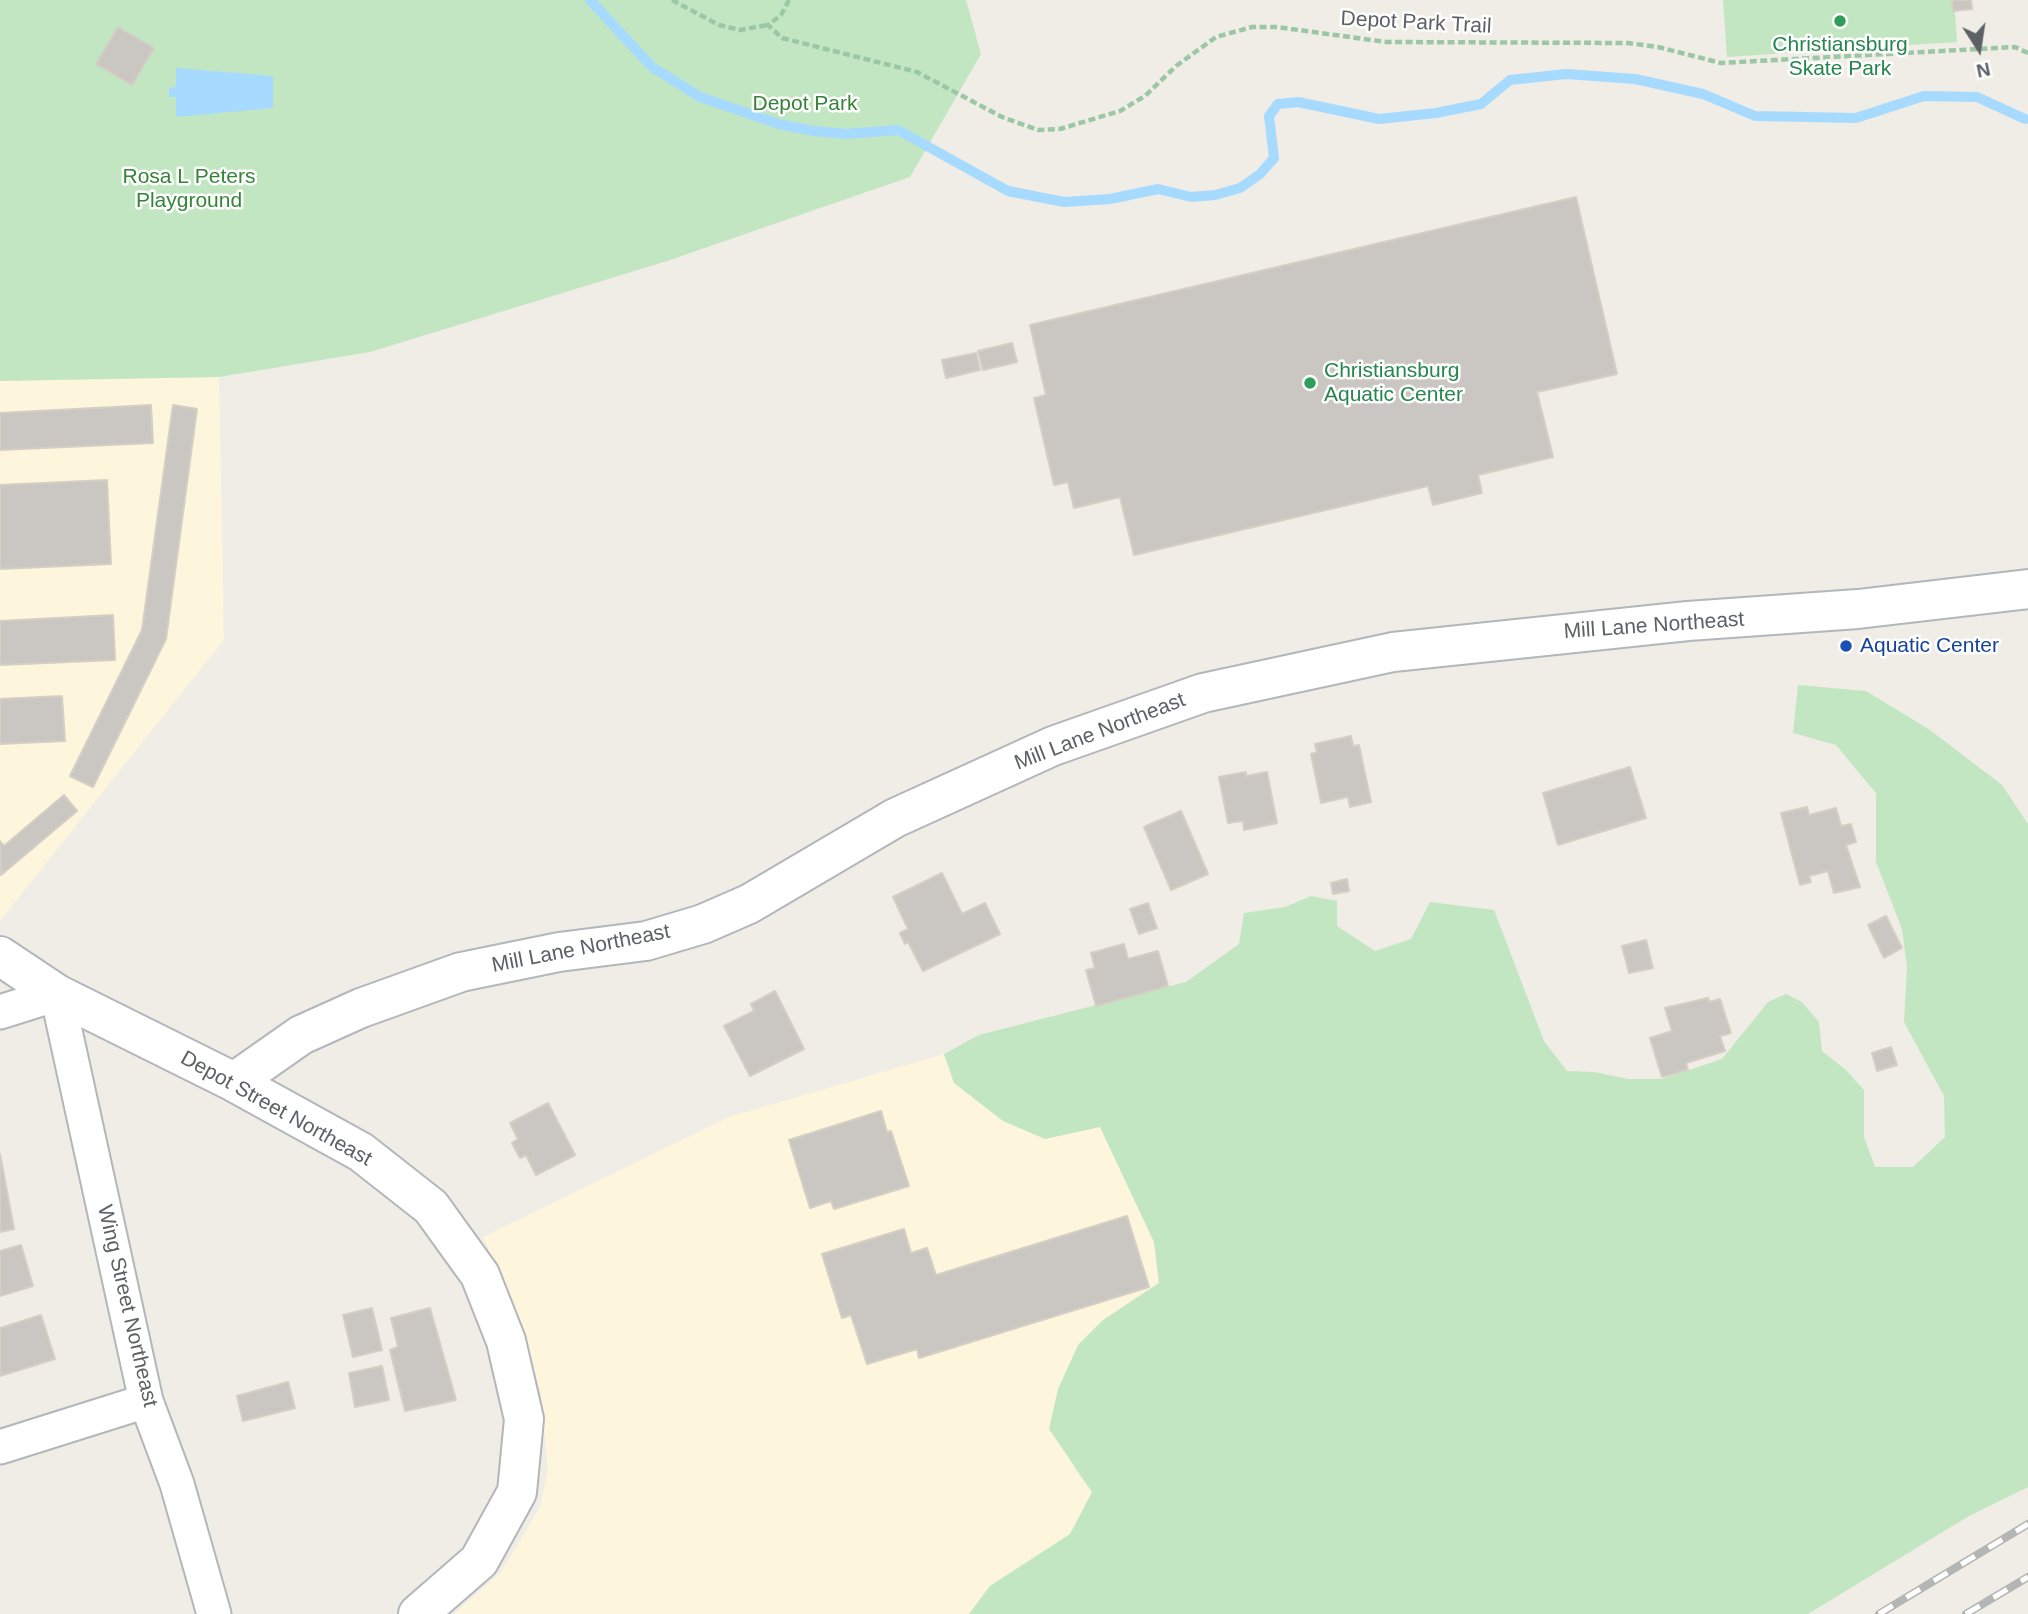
<!DOCTYPE html>
<style>
body{margin:0}
#map{position:relative;width:2028px;height:1614px;overflow:hidden;background:#efede5;font-family:Helvetica,sans-serif}
canvas{display:block}
.north{position:absolute;left:1944px;top:14px;width:70px;height:70px;-webkit-text-stroke:5px #fff;paint-order:stroke;rotate:168deg;font-size:19px;font-weight:700;line-height:28px;text-align:center;color:#5d6165}
.north::after{content:'';display:block;margin:auto;width:24px;height:32px;background:#5d6165;clip-path:polygon(50% 0,100% 100%,50% 72%,0 100%)}
</style>
<div id="map">
<canvas width="2028" height="1614"></canvas>
<div class="north">N</div>
</div>
<script>
const ctx = document.querySelector('canvas').getContext('2d');
ctx.lineJoin = 'round';
function fill(path, color) { ctx.fillStyle = color; ctx.fill(path, 'evenodd'); }
const shape = rows => new Path2D(rows.map(r => 'M' + r).join(''));
function stroke(path, color, width, dash) { ctx.strokeStyle = color; ctx.lineWidth = width; ctx.lineCap = dash ? 'butt' : 'round'; ctx.setLineDash(dash || []); ctx.stroke(path); }
function label(font, color, halo, rows, align = 'center') {
  ctx.font = font + ' Helvetica,sans-serif'; ctx.lineWidth = 5; ctx.setLineDash([]); ctx.textBaseline = 'middle'; ctx.strokeStyle = halo; ctx.fillStyle = color; for (const [text, x, y, turn = 0] of rows) {
    ctx.save(); ctx.translate(x, y); ctx.rotate((+turn || 0) * Math.PI / 180); ctx.textAlign = isNaN(turn) ? turn : align; if (halo) ctx.strokeText(text, 0, 0); ctx.fillText(text, 0, 0); ctx.restore();
  }
}
fill(shape([
 [219,377,224,640,0,921,0,381],
 [944,1054,954,1083,1003,1121,1045,1139,1100,1127,1154,1242,1159,1283,1103,1320,1073,1467,1092,1492,1070,1535,990,1586,969,1614,454,1614,501,1572,540,1507,548,1470,541,1393,521,1323,483,1237,729,1117]
]), '#fdf5dc');
fill(shape([
 [0,0,966,0,981,54,910,177,667,261,370,352,219,377,0,381],
 [1723,0,1954,0,1957,42,1727,57],
 [1798,685,1866,691,1930,730,2002,785,2028,824,2028,1487,1969,1516,1808,1614,969,1614,990,1586,1070,1534,1092,1492,1049,1429,1058,1389,1078,1345,1103,1320,1159,1283,1154,1242,1100,1127,1045,1139,1003,1121,954,1083,944,1054,979,1035,1186,982,1239,944,1244,913,1285,907,1311,896,1337,901,1337,926,1375,951,1411,939,1430,902,1494,910,1544,1041,1567,1071,1594,1072,1628,1079,1662,1079,1722,1059,1768,1002,1786,994,1802,1002,1819,1022,1822,1051,1846,1070,1864,1090,1864,1137,1875,1167,1913,1167,1945,1137,1944,1096,1904,1022,1907,967,1902,929,1876,862,1876,793,1836,745,1793,733]
]), '#c3e6c2');
fill(shape([
 [176,68,273,76,273,108,176,117,176,97,169,97,169,88,176,87]
]), '#a6dafe');
stroke(shape([
 [590,0,652,67,700,97,779,124,813,131,846,134,898,130,1008,191,1064,202,1110,199,1158,189,1191,197,1215,195,1240,188,1260,174,1274,158,1269,116,1278,104,1298,102,1379,119,1436,113,1481,104,1510,80,1566,74,1635,79,1703,94,1755,116,1856,118,1924,96,1977,97,2025,119]
]), '#a6dafe', 10);
const building = shape([
 [1952,0,1971,0,1972,9,1953,11,1952,0],
 [118,27,154,48,132,85,96,64,118,27],
 [1576,197,1617,374,1537,392,1553,457,1478,475,1482,493,1433,505,1428,486,1134,555,1120,497,1074,508,1068,482,1054,485,1034,398,1046,395,1030,325,1576,197],
 [1012,343,1017,362,983,370,978,351,1012,343],
 [976,353,980,370,946,378,942,360,976,353],
 [151,405,153,443,0,450,0,413,151,405],
 [173,405,197,409,166,639,93,787,70,776,142,630,173,405],
 [107,480,111,564,0,569,0,485,107,480],
 [113,615,115,660,0,665,0,621,113,615],
 [62,696,65,741,0,744,0,699,62,696],
 [1351,736,1353,746,1359,745,1371,802,1350,807,1348,797,1321,803,1311,754,1317,752,1315,744,1351,736],
 [1630,767,1646,818,1558,845,1543,793,1630,767],
 [1246,772,1246,776,1267,772,1277,823,1244,830,1243,821,1228,823,1219,777,1246,772],
 [64,795,77,811,1,875,0,841,4,846,64,795],
 [1807,807,1809,815,1836,808,1841,826,1851,824,1856,842,1846,845,1860,887,1834,893,1828,871,1809,876,1811,882,1800,885,1781,813,1807,807],
 [1181,811,1208,874,1171,890,1144,827,1181,811],
 [942,873,962,914,985,903,1000,934,923,971,908,942,905,944,900,933,908,929,893,897,942,873],
 [1347,879,1349,891,1333,894,1331,883,1347,879],
 [1148,903,1157,928,1139,934,1130,909,1148,903],
 [1886,916,1902,948,1884,958,1868,925,1886,916],
 [1646,940,1653,968,1629,973,1622,946,1646,940],
 [1124,944,1128,959,1158,951,1168,986,1096,1006,1086,970,1095,968,1091,953,1124,944],
 [775,991,804,1049,750,1076,724,1026,754,1011,751,1004,775,991],
 [1708,998,1709,1002,1720,999,1731,1033,1720,1036,1725,1051,1686,1063,1688,1070,1662,1077,1650,1038,1672,1031,1665,1008,1708,998],
 [1891,1047,1897,1065,1877,1071,1872,1053,1891,1047],
 [548,1103,575,1155,536,1175,526,1155,520,1158,512,1143,518,1139,510,1123,548,1103],
 [881,1111,887,1132,891,1131,909,1186,834,1209,831,1201,810,1208,789,1140,881,1111],
 [0,1154,14,1229,0,1232,0,1154],
 [1127,1216,1149,1287,919,1358,917,1349,867,1364,851,1315,842,1318,822,1254,904,1229,911,1253,927,1248,936,1275,1127,1216],
 [21,1245,33,1286,0,1296,0,1251,21,1245],
 [372,1308,382,1350,353,1357,343,1315,372,1308],
 [430,1308,456,1400,405,1411,390,1350,398,1347,391,1318,430,1308],
 [41,1315,55,1359,0,1376,0,1328,41,1315],
 [382,1366,389,1400,355,1407,349,1373,382,1366],
 [288,1382,295,1408,243,1421,237,1396,288,1382]
]);
fill(building, '#cac7c2');
stroke(building, '#d4cec4', 2);
const minor = shape([
 [0,1012,57,994,146,1401,177,1484,214,1614],
 [0,1447,146,1401]
]);
const tertiary = shape([
 [0,956,57,994,234,1082,361,1152,431,1207,480,1275,506,1341,524,1419,517,1492,479,1561,418,1614],
 [234,1082,301,1035,361,1008,461,972,559,952,646,941,703,924,749,904,895,818,1053,746,1203,693,1393,652,1688,621,1858,609,2028,589]
]);
stroke(minor, '#b3b6ba', 37);
stroke(tertiary, '#b3b6ba', 42);
stroke(shape([
 [672,0,719,25,740,30,768,25],
 [789,0,781,15,768,25,782,38,917,72,1002,117,1038,130,1060,129,1120,111,1145,96,1176,66,1216,37,1252,27,1277,27,1386,42,1628,43,1658,47,1721,63,2015,47,2028,53]
]), '#9bc7a6', 4.5, [7, 3.5]);
stroke(minor, '#fff', 33);
stroke(tertiary, '#fff', 38);
const rail = shape([
 [1879,1614,2028,1524],
 [1966,1614,2028,1577]
]);
stroke(rail, '#b4b5b5', 8);
stroke(rail, '#fff', 5, [16]);
for (const [x, y, r, color] of [
 [1840,21,7,"#2e9e5b"],
 [1310,383,7,"#2e9e5b"],
 [1846,646,7,"#1a4fb4"]
]) { const dot = new Path2D(); dot.arc(x, y, r, 0, 2 * Math.PI); ctx.fillStyle = color; ctx.fill(dot); stroke(dot, '#fff', 2.5); }
label('21px', '#5d6165', '#fff', [
 ["Depot Park Trail",1416,23,3],
 ["Mill Lane Northeast",1654,626,-4],
 ["Mill Lane Northeast",1100,732,-21],
 ["Mill Lane Northeast",581,949,-11],
 ["Depot Street Northeast",276,1109,29],
 ["Wing Street Northeast",127,1306,77]
]);
label('21px', '#27864d', '#fff', [
 ["Christiansburg",1840,45],
 ["Skate Park",1840,69],
 ["Christiansburg",1324,371,"left"],
 ["Aquatic Center",1324,395,"left"]
]);
label('21px', '#368438', '#fff', [
 ["Depot Park",805,104],
 ["Rosa L Peters",189,177],
 ["Playground",189,201]
]);
label('21px', '#164399', '#fff', [
 ["Aquatic Center",1860,646]
], 'left');
</script>
